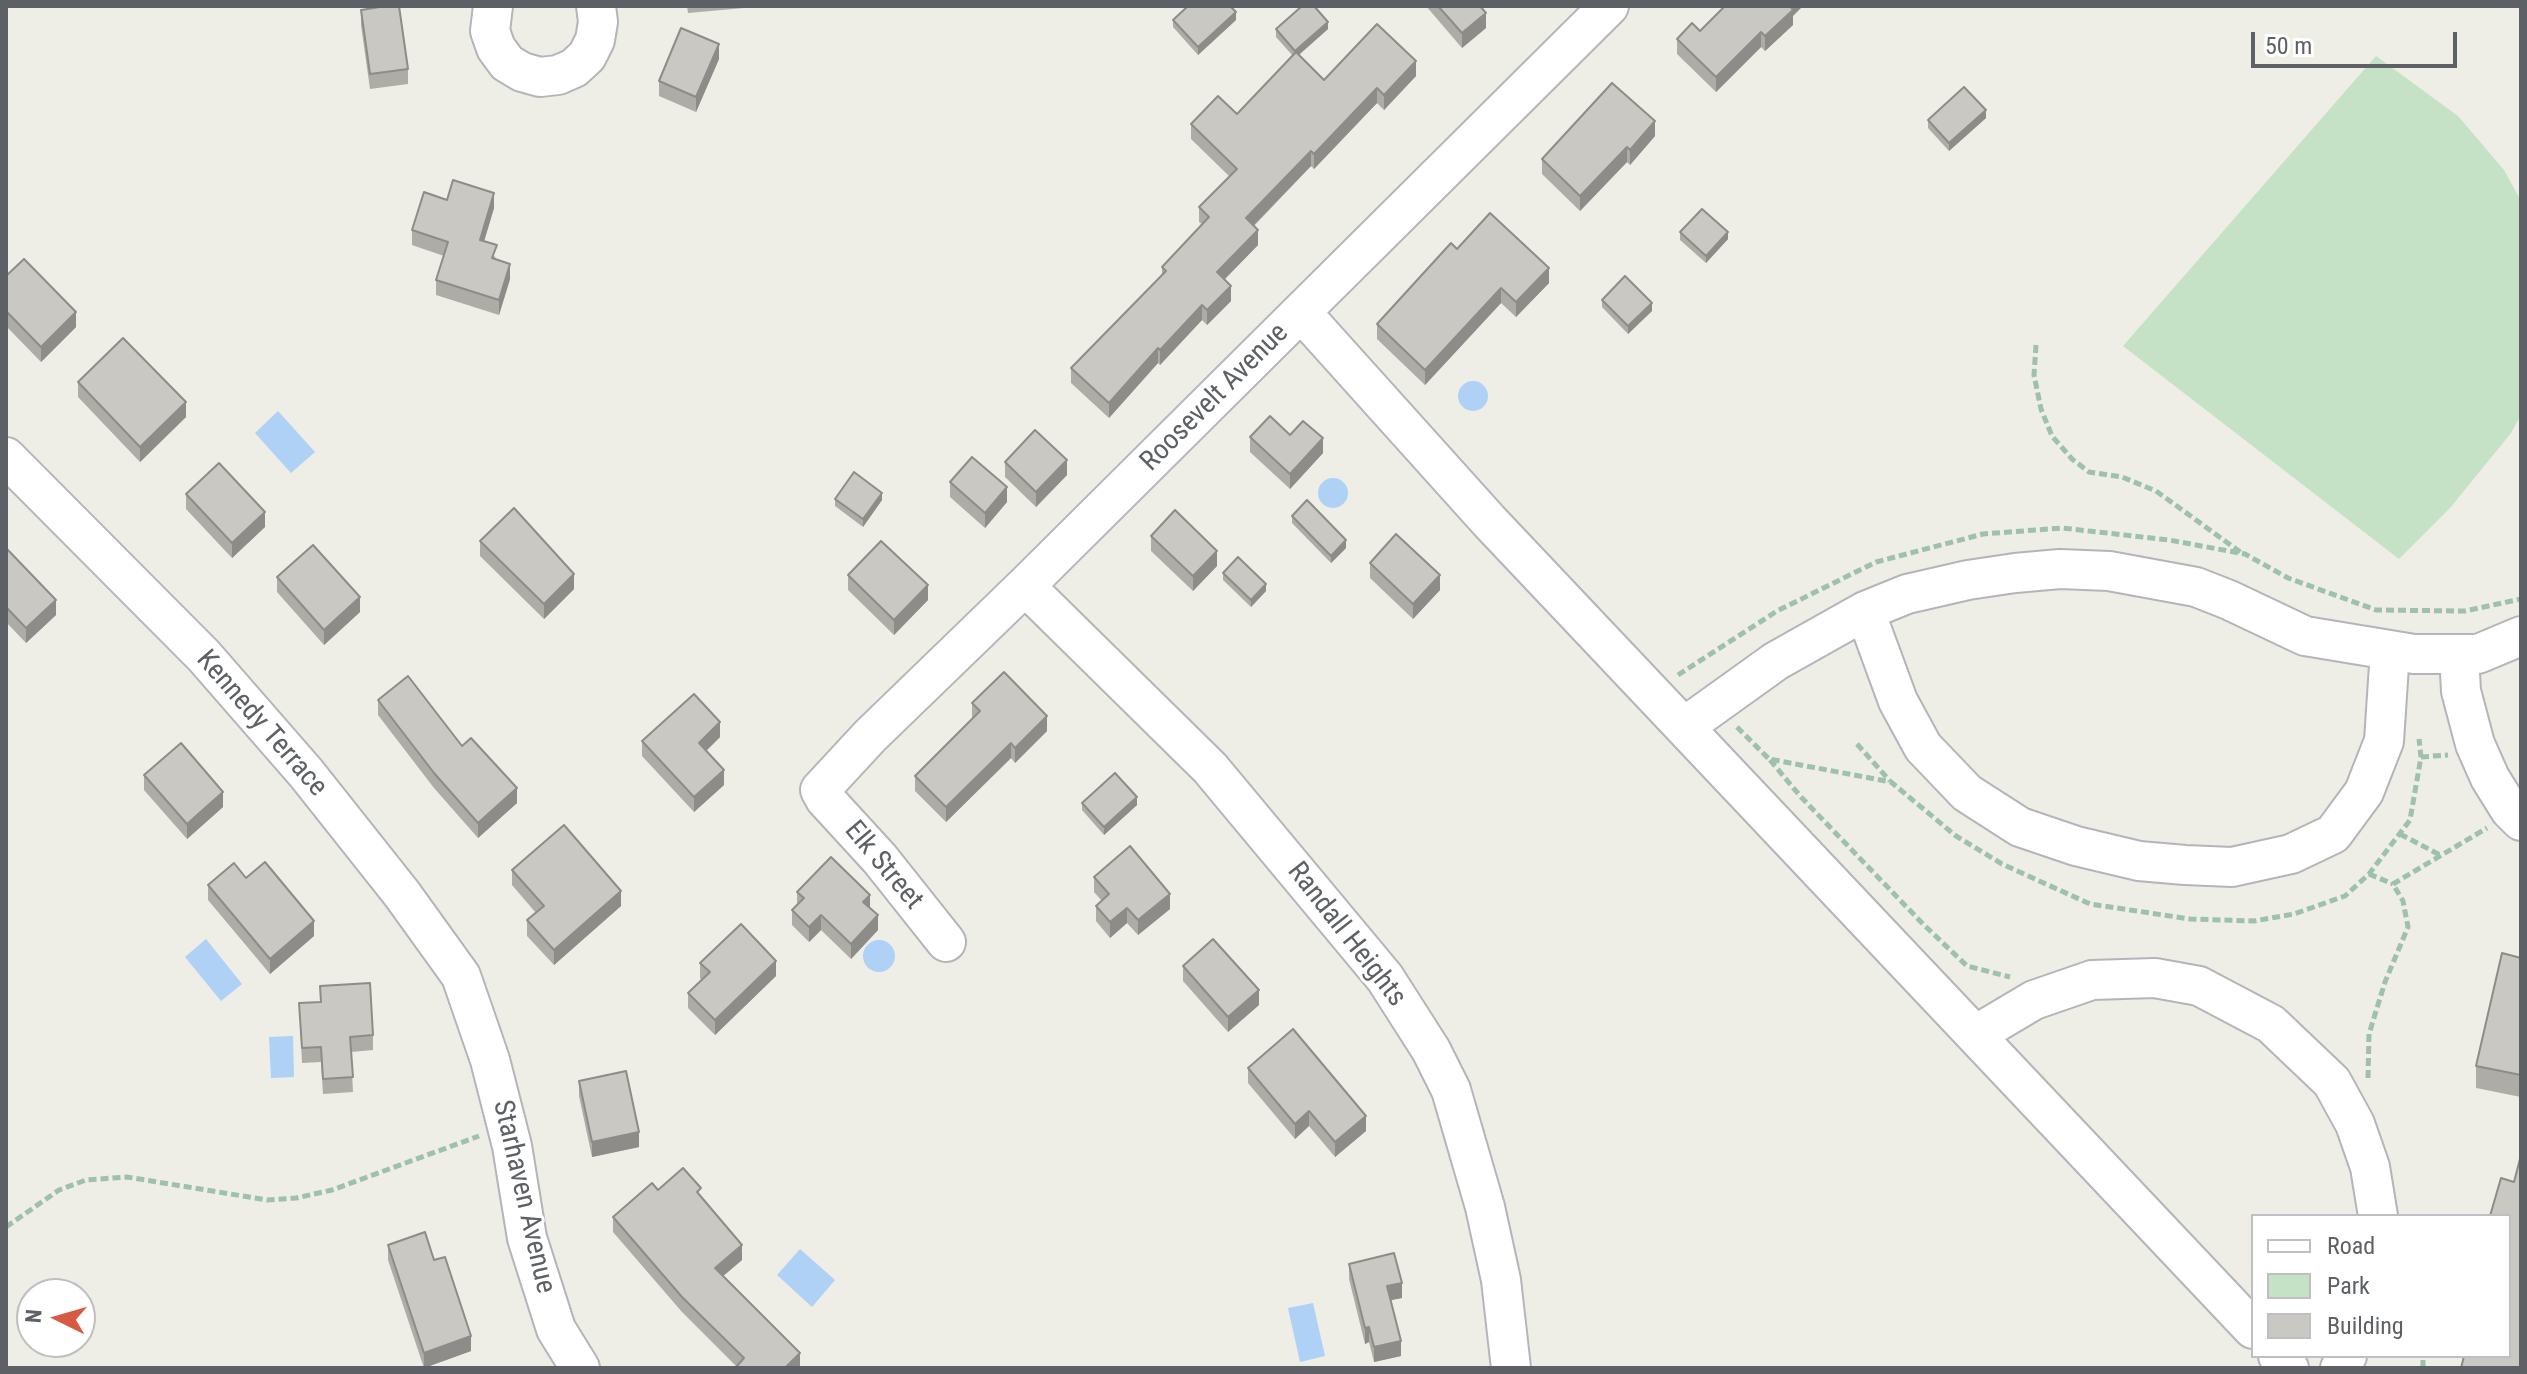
<!DOCTYPE html>
<style>
body{margin:0}
#map{position:relative;width:2527px;height:1374px;overflow:hidden;background:#eeede6;font-family:"Roboto Condensed",sans-serif}
canvas{display:block}
.frame{position:absolute;inset:0;border:8px solid #5d6064;pointer-events:none}
.legend{position:absolute;left:2251px;top:1214px;width:260px;height:144px;box-sizing:border-box;background:#fff;border:2px solid #bebfc1;margin:0;padding:10px 14px;list-style:none;font-size:24px;color:#5d6064}
.legend li{display:flex;align-items:center;gap:16px;height:40px}
.legend b{width:40px;border:2px solid #bebfc1}
.north{position:absolute;left:16px;top:1278px;width:80px;height:80px;box-sizing:border-box;background:#fff;border:2px solid #bebfc1;border-radius:50%;rotate:275deg;font-size:22px;font-weight:700;line-height:32px;text-align:center;color:#5d6064}
.north::after{content:'';display:block;margin:auto;width:28px;height:36px;background:#d65a44;clip-path:polygon(50% 0,100% 100%,50% 72%,0 100%)}
.scale{position:absolute;left:2251px;top:32px;width:206px;height:36px;box-sizing:border-box;border:4px solid #5d6064;border-top:0;padding-left:10px;font-size:24px;line-height:28px;white-space:nowrap;color:#5d6064;-webkit-text-stroke:6px #fff;paint-order:stroke}
</style>
<div id="map">
<canvas width="2527" height="1374"></canvas>
<div class="frame"></div>
<ul class="legend">
<li><b style="height:10px;background:#fff"></b>Road</li>
<li><b style="height:22px;background:#c5e2c7"></b>Park</li>
<li><b style="height:22px;background:#c9c8c2"></b>Building</li>
</ul>
<div class="north">N</div>
<div class="scale">50 m</div>
</div>
<script>
const ctx = document.querySelector('canvas').getContext('2d');
ctx.lineJoin = 'round';
function fill(path, color) { ctx.fillStyle = color; ctx.fill(path, 'evenodd'); }
const shape = rows => new Path2D(rows.map(r => 'M' + r).join(''));
function stroke(path, color, width, dash) { ctx.strokeStyle = color; ctx.lineWidth = width; ctx.lineCap = dash ? 'butt' : 'round'; ctx.setLineDash(dash || []); ctx.stroke(path); }
function label(font, color, halo, rows, align = 'center') {
  ctx.font = font + ' "Roboto Condensed",sans-serif'; ctx.lineWidth = 6; ctx.setLineDash([]); ctx.textBaseline = 'middle'; ctx.strokeStyle = halo; ctx.fillStyle = color; for (const [text, x, y, turn = 0] of rows) {
    ctx.save(); ctx.translate(x, y); ctx.rotate((+turn || 0) * Math.PI / 180); ctx.textAlign = isNaN(turn) ? turn : align; if (halo) ctx.strokeText(text, 0, 0); ctx.fillText(text, 0, 0); ctx.restore();
  }
}
fill(shape([
 [2376,56,2458,116,2504,170,2521,201,2521,415,2511,433,2450,508,2399,559,2123,346]
]), '#c5e2c7');
fill(shape([
 '1458 396a15 15 0 1 1 30 0a15 15 0 1 1-30 0Z',
 [278,411,315,452,291,473,255,433],
 '1318 493a15 15 0 1 1 30 0a15 15 0 1 1-30 0Z',
 [206,939,242,984,221,1001,185,957],
 '863 956a16 16 0 1 1 32 0a16 16 0 1 1-32 0Z',
 [293,1036,294,1077,271,1078,269,1037],
 [800,1249,835,1280,812,1307,777,1275],
 [1313,1303,1325,1356,1300,1362,1288,1308]
]), '#aed1f5');
const minor = shape([
 [493,6,490,31,496,48,507,63,522,72,540,77,558,75,574,68,587,56,595,40,598,22,596,6],
 [1301,312,1489,521,2253,1329],
 [6,457,204,656,306,773,402,894,461,976,490,1060,512,1146,527,1238,556,1329,580,1368],
 [1025,586,1210,768,1385,978,1431,1050,1451,1090,1485,1207,1501,1280,1511,1368],
 [1865,611,1898,701,1923,747,1967,793,2020,827,2076,846,2139,861,2185,865,2232,867,2291,854,2333,834,2364,792,2384,741,2390,650],
 [2459,654,2461,691,2475,744,2490,778,2510,810,2521,821],
 [1684,727,1776,661,1865,611,1907,594,1968,580,2015,573,2060,569,2109,571,2196,587,2229,600,2305,636,2414,654,2478,654,2521,636],
 [946,942,880,859,825,799,820,790,870,736,1025,586,1609,6],
 [1975,1035,2034,1000,2092,980,2155,978,2199,986,2271,1024,2332,1082,2355,1124,2370,1167,2378,1216],
 [2278,1356,2289,1368],
 [2340,1368,2347,1356]
]);
stroke(minor, '#b3b5b9', 42);
stroke(shape([
 [2036,345,2034,375,2041,409,2052,436,2072,459,2089,472,2122,477,2156,491,2243,554],
 [1678,675,1777,611,1876,562,1983,534,2062,528,2169,540,2245,554,2288,578,2376,610,2465,611,2521,599],
 [1737,727,1769,759,1891,782,1956,836,2002,864,2090,904,2190,919,2254,921,2294,914,2345,896,2369,874,2410,820,2421,757,2419,739],
 [1857,744,1890,781],
 [2421,757,2448,755],
 [1770,760,1801,797,1923,924,1967,966,2010,977],
 [2400,834,2440,855],
 [2369,874,2393,884],
 [2368,1078,2369,1034,2385,982,2408,927,2403,901,2393,884,2487,828],
 [6,1227,59,1190,86,1180,127,1177,267,1200,296,1198,332,1190,479,1136],
 [2423,1368,2423,1356]
]), '#9ec1ab', 5, [8, 4]);
stroke(minor, '#fff', 38);
fill(shape([
 [687,6,744,6,744,8,688,13],
 [1426,6,1480,6,1486,28,1462,48],
 [361,10,408,69,408,84,370,89,361,25],
 [1793,16,1793,25,1765,51,1761,47,1716,92,1677,54,1677,39,1700,31],
 [1173,20,1236,20,1198,55,1173,27],
 [1276,29,1328,29,1299,55,1324,80,1416,76,1384,110,1377,103,1314,169,1311,166,1254,226,1258,245,1225,279,1231,301,1207,325,1202,320,1160,365,1158,363,1109,418,1071,383,1071,368,1162,275,1162,267,1202,224,1199,222,1199,207,1229,176,1191,139,1191,124,1237,114,1293,56,1276,37],
 [719,59,696,112,659,96,659,81],
 [1986,118,1949,151,1928,128,1928,120],
 [1655,136,1630,165,1627,162,1580,211,1542,174,1542,159],
 [447,200,494,208,484,241,510,279,499,315,436,295,436,280,444,256,412,245,412,230],
 [1680,232,1728,239,1706,263,1680,240],
 [1457,249,1549,283,1516,317,1501,303,1425,385,1377,339,1377,324],
 [6,276,76,327,41,362,6,326],
 [1602,300,1652,311,1628,334,1602,307],
 [78,382,186,417,140,462,78,397],
 [1290,435,1323,453,1290,489,1250,452,1250,437],
 [1005,462,1067,475,1036,507,1005,477],
 [950,482,1007,502,985,528,950,497],
 [186,494,265,527,232,558,186,509],
 [835,499,882,500,863,527,835,506],
 [1292,516,1346,548,1331,563,1292,523],
 [1151,536,1217,566,1193,591,1151,551],
 [480,541,574,589,544,619,480,556],
 [6,548,56,615,26,643,6,622],
 [1370,563,1440,590,1413,619,1370,578],
 [1223,573,1266,591,1251,607,1223,580],
 [848,575,928,600,894,635,848,590],
 [277,577,360,612,324,645,277,592],
 [378,700,462,746,517,803,478,838,434,788,378,715],
 [972,703,1047,731,1015,763,1011,758,946,822,915,791,915,776,972,719],
 [720,737,706,751,724,785,694,812,642,756,642,741],
 [144,775,223,807,187,839,144,790],
 [1082,803,1137,805,1104,835,1082,810],
 [512,870,621,906,554,965,527,936,527,920,536,913,512,885],
 [1094,877,1170,909,1138,935,1127,923,1110,938,1096,921,1096,906,1102,901,1094,892],
 [246,878,314,936,270,974,208,900,208,885],
 [797,892,870,908,878,930,851,959,821,930,809,942,792,925,792,910,797,905],
 [2521,958,2521,1097,2476,1088,2476,1066],
 [700,963,776,976,715,1035,688,1008,688,993,702,980,700,978],
 [1183,966,1259,1005,1228,1032,1183,981],
 [320,986,373,1035,373,1050,351,1052,353,1092,323,1094,321,1062,302,1063,299,1003,320,1002],
 [1248,1068,1366,1131,1335,1157,1309,1126,1295,1139,1248,1083],
 [579,1081,639,1147,592,1157,579,1096],
 [658,1190,701,1197,742,1260,723,1276,800,1368,736,1368,736,1366,682,1312,613,1232,613,1217],
 [388,1245,434,1260,471,1351,424,1368,388,1260],
 [1349,1264,1402,1298,1390,1300,1401,1356,1374,1362,1369,1342,1365,1344,1349,1279]
]), '#adaca7');
fill(shape([
 [1789,6,1803,6,1793,16,1793,25,1765,51,1765,36],
 [1236,12,1236,20,1198,55,1198,47],
 [1486,13,1486,28,1462,48,1462,33],
 [1328,22,1328,29,1295,58,1295,51],
 [1761,32,1761,47,1716,92,1716,77],
 [719,44,719,59,696,112,696,97],
 [1416,61,1416,76,1384,110,1384,95],
 [1377,88,1377,103,1314,169,1314,154],
 [1986,110,1986,118,1949,151,1949,143],
 [1655,121,1655,136,1630,165,1630,150],
 [1627,147,1627,162,1580,211,1580,196],
 [1311,151,1311,166,1246,233,1246,218],
 [494,193,494,208,480,255,480,240],
 [1258,230,1258,245,1217,287,1217,272],
 [1728,232,1728,239,1706,263,1706,256],
 [510,264,510,279,499,315,499,300],
 [1549,268,1549,283,1516,317,1516,302],
 [1231,286,1231,301,1207,325,1207,310],
 [1501,288,1501,303,1425,385,1425,370],
 [1652,303,1652,311,1628,334,1628,326],
 [1202,305,1202,320,1160,365,1160,350],
 [76,312,76,327,41,362,41,347],
 [1158,348,1158,363,1109,418,1109,403],
 [186,402,186,417,140,462,140,447],
 [1323,438,1323,453,1290,489,1290,474],
 [1067,460,1067,475,1036,507,1036,492],
 [1007,487,1007,502,985,528,985,513],
 [882,493,882,500,863,527,863,519],
 [265,512,265,527,232,558,232,543],
 [1346,540,1346,548,1331,563,1331,556],
 [1217,551,1217,566,1193,591,1193,576],
 [574,574,574,589,544,619,544,604],
 [1440,575,1440,590,1413,619,1413,604],
 [1266,584,1266,591,1251,607,1251,600],
 [928,585,928,600,894,635,894,620],
 [360,597,360,612,324,645,324,630],
 [56,600,56,615,26,643,26,628],
 [1047,716,1047,731,1015,763,1015,748],
 [720,722,720,737,699,758,699,743],
 [1011,743,1011,758,946,822,946,807],
 [724,770,724,785,694,812,694,797],
 [517,788,517,803,478,838,478,823],
 [223,792,223,807,187,839,187,824],
 [1137,797,1137,805,1104,835,1104,827],
 [621,891,621,906,554,965,554,950],
 [1170,894,1170,909,1138,935,1138,920],
 [870,895,870,910,863,902],
 [1127,908,1127,923,1110,938,1110,922],
 [821,915,821,930,809,942,809,927],
 [878,915,878,930,851,959,851,944],
 [314,921,314,936,270,974,270,959],
 [776,961,776,976,715,1035,715,1020],
 [1259,990,1259,1005,1228,1032,1228,1017],
 [1309,1111,1309,1126,1295,1139,1295,1124],
 [1366,1116,1366,1131,1335,1157,1335,1142],
 [639,1132,639,1147,592,1157,592,1142],
 [742,1245,742,1260,715,1283,715,1268],
 [1402,1283,1402,1298,1387,1301,1387,1286],
 [1369,1327,1369,1342,1365,1344,1365,1328],
 [471,1336,471,1351,424,1368,424,1353],
 [1401,1341,1401,1356,1374,1362,1374,1347],
 [800,1353,800,1368,785,1368]
]), '#8d8c88');
const building = shape([
 [386,6,399,6,408,69,370,74,361,10,386,6],
 [1188,6,1230,6,1236,12,1198,47,1173,20,1188,6],
 [1302,6,1314,6,1328,22,1295,51,1276,29,1302,6],
 [1438,6,1480,6,1486,13,1462,33,1438,6],
 [1725,6,1790,6,1793,10,1765,36,1761,32,1716,77,1677,39,1692,23,1700,31,1725,6],
 [1377,24,1416,61,1384,95,1377,88,1314,154,1311,151,1246,218,1258,230,1217,272,1231,286,1207,310,1202,305,1160,350,1158,348,1109,403,1071,368,1166,271,1162,267,1209,217,1199,207,1237,169,1191,124,1218,96,1237,114,1296,52,1324,80,1377,24],
 [681,28,719,44,696,97,659,81,681,28],
 [1612,83,1655,121,1630,150,1627,147,1580,196,1542,159,1612,83],
 [1964,87,1986,110,1949,143,1928,120,1964,87],
 [453,180,494,193,480,240,497,245,492,258,510,264,499,300,436,280,448,242,412,230,424,192,447,200,453,180],
 [1702,209,1728,232,1706,256,1680,232,1702,209],
 [1490,213,1549,268,1516,302,1501,288,1425,370,1377,324,1451,243,1457,249,1490,213],
 [24,259,76,312,41,347,6,311,6,276,24,259],
 [1625,276,1652,303,1628,326,1602,300,1625,276],
 [123,338,186,402,140,447,78,382,123,338],
 [1270,416,1290,435,1303,421,1323,438,1290,474,1250,437,1270,416],
 [1035,430,1067,460,1036,492,1005,462,1035,430],
 [972,457,1007,487,985,513,950,482,972,457],
 [219,463,265,512,232,543,186,494,219,463],
 [854,472,882,493,863,519,835,499,854,472],
 [1307,500,1346,540,1331,556,1292,516,1307,500],
 [514,508,574,574,544,604,480,541,514,508],
 [1175,510,1217,551,1193,576,1151,536,1175,510],
 [1396,534,1440,575,1413,604,1370,563,1396,534],
 [881,541,928,585,894,620,848,575,881,541],
 [313,545,360,597,324,630,277,577,313,545],
 [6,548,56,600,26,628,6,607,6,548],
 [1238,557,1266,584,1251,600,1223,573,1238,557],
 [1004,672,1047,716,1015,748,1011,743,946,807,915,776,980,711,972,703,1004,672],
 [408,676,462,746,471,738,517,788,478,823,434,773,378,700,408,676],
 [694,694,720,722,699,743,724,770,694,797,642,741,694,694],
 [181,743,223,792,187,824,144,775,181,743],
 [1115,773,1137,797,1104,827,1082,803,1115,773],
 [564,825,621,891,554,950,527,920,544,906,512,870,564,825],
 [1130,846,1170,894,1138,920,1127,908,1110,922,1096,906,1109,894,1094,877,1130,846],
 [831,857,870,895,863,902,878,915,851,944,821,915,809,927,792,910,804,898,797,892,831,857],
 [265,862,314,921,270,959,208,885,234,863,246,878,265,862],
 [741,924,776,961,715,1020,688,993,710,972,700,963,741,924],
 [1213,939,1259,990,1228,1017,1183,966,1213,939],
 [2502,953,2521,958,2521,1075,2476,1066,2502,953],
 [370,983,373,1035,350,1037,353,1077,323,1079,321,1047,302,1048,299,1003,321,1002,320,986,370,983],
 [1293,1029,1366,1116,1335,1142,1309,1111,1295,1124,1248,1068,1293,1029],
 [626,1071,639,1132,592,1142,579,1081,626,1071],
 [2521,1155,2521,1368,2461,1368,2464,1356,2509,1356,2509,1216,2490,1216,2501,1178,2514,1182,2521,1155],
 [683,1168,701,1188,697,1192,742,1245,715,1268,800,1353,785,1368,737,1368,736,1367,744,1358,682,1297,613,1217,652,1183,658,1190,683,1168],
 [425,1232,434,1260,445,1257,471,1336,424,1353,388,1245,425,1232],
 [1394,1253,1402,1283,1387,1286,1401,1341,1374,1347,1369,1327,1365,1328,1349,1264,1394,1253]
]);
fill(building, '#c9c8c2');
stroke(building, '#8d8c88', 2);
label('28px', '#5d6064', '#fff', [
 ["Roosevelt Avenue",1215,398,-45],
 ["Kennedy Terrace",261,724,49],
 ["Elk Street",883,866,50],
 ["Randall Heights",1346,935,52],
 ["Starhaven Avenue",523,1197,77]
]);
</script>
